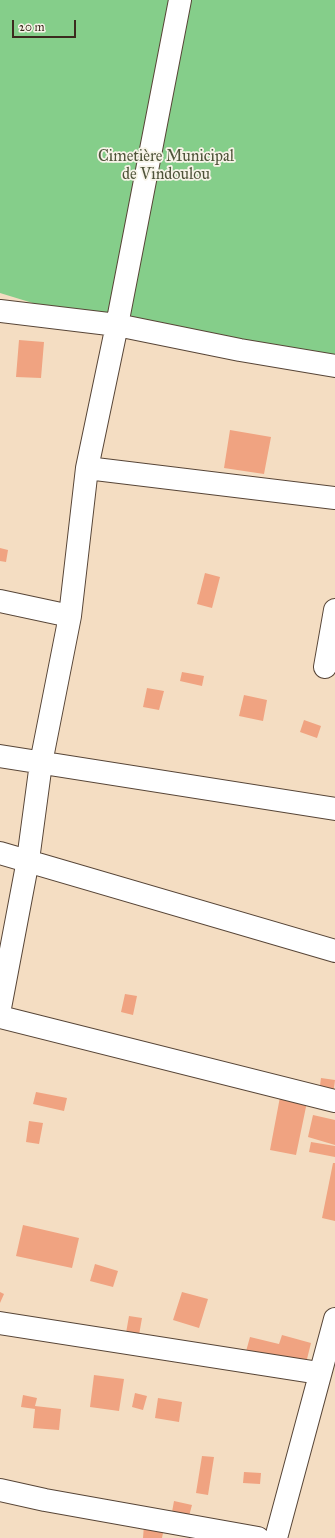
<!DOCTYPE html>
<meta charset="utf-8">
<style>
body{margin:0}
#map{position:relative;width:335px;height:1538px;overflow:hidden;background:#f4ddc2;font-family:"IM FELL Great Primer",serif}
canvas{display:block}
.scale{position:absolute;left:12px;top:20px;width:64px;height:18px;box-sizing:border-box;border:2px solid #3b2a1e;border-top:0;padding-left:5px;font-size:12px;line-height:14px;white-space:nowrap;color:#3b2a1e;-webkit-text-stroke:3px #f7f3e8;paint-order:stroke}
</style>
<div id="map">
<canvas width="335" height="1538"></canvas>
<div class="scale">20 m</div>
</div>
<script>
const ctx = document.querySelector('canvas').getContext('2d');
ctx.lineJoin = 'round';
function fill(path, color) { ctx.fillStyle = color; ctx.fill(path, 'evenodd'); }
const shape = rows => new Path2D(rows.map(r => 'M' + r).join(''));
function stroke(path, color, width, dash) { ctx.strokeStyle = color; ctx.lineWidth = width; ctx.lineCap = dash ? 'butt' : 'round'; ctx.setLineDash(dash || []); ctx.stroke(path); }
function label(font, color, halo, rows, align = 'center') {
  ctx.font = font + ' "IM FELL Great Primer",serif'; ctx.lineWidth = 3.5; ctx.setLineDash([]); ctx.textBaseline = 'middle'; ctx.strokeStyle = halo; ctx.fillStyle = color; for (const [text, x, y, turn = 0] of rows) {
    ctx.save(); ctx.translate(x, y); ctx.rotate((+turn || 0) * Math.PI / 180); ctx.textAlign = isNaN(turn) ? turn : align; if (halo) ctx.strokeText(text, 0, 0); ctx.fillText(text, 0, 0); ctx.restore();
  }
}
fill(shape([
 [0,0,335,0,335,368,98,323,0,293]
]), '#85ce8a');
fill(shape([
 [19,340,44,342,41,378,16,377],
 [230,430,271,437,264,474,224,468],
 [0,548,8,550,6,562,0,561],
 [205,573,220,577,212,608,197,604],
 [182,672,204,676,202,686,180,681],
 [147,688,164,691,159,710,143,707],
 [244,695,267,700,263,721,239,716],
 [304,720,321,726,317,738,300,732],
 [125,994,137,996,133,1015,121,1012],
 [321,1078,335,1080,333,1095,319,1093],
 [36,1092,67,1098,64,1111,33,1104],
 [280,1097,307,1102,296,1155,270,1150],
 [313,1115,335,1120,335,1145,308,1137],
 [29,1121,43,1123,39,1144,26,1142],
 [311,1142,335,1146,335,1157,309,1152],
 [333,1163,335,1163,335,1221,322,1218],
 [23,1225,79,1238,72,1268,16,1256],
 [95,1264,118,1271,113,1287,90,1281],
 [0,1292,4,1294,0,1303],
 [182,1292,208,1299,199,1328,173,1320],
 [129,1316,142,1318,139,1335,126,1333],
 [282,1335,311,1343,304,1371,245,1355,250,1337,279,1344],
 [94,1375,124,1379,119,1411,90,1407],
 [135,1393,147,1396,143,1410,132,1407],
 [23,1395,37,1398,35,1406,61,1409,59,1430,33,1428,35,1409,21,1407],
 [158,1398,182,1402,179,1422,155,1418],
 [202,1456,214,1457,208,1495,196,1493],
 [244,1472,261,1473,260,1484,243,1483],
 [174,1501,192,1505,189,1516,172,1512],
 [144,1525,164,1528,162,1538,143,1538]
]), '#f0a381');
const minor = shape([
 [0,311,117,325,240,350,335,366],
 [87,468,335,498],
 [0,601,70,616],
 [325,667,335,610],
 [0,756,335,809],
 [0,853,335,951],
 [0,1008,28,860,41,763,70,616,87,468,117,325,180,0],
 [0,1017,335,1101],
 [0,1323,319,1373],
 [0,1490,45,1500,258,1538],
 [276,1538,335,1319]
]);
stroke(minor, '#574537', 24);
stroke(minor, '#fff', 22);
label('16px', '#4e5339', '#f7f3e8', [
 ["Cimetière Municipal",166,157],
 ["de Vindoulou",166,175]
]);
</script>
